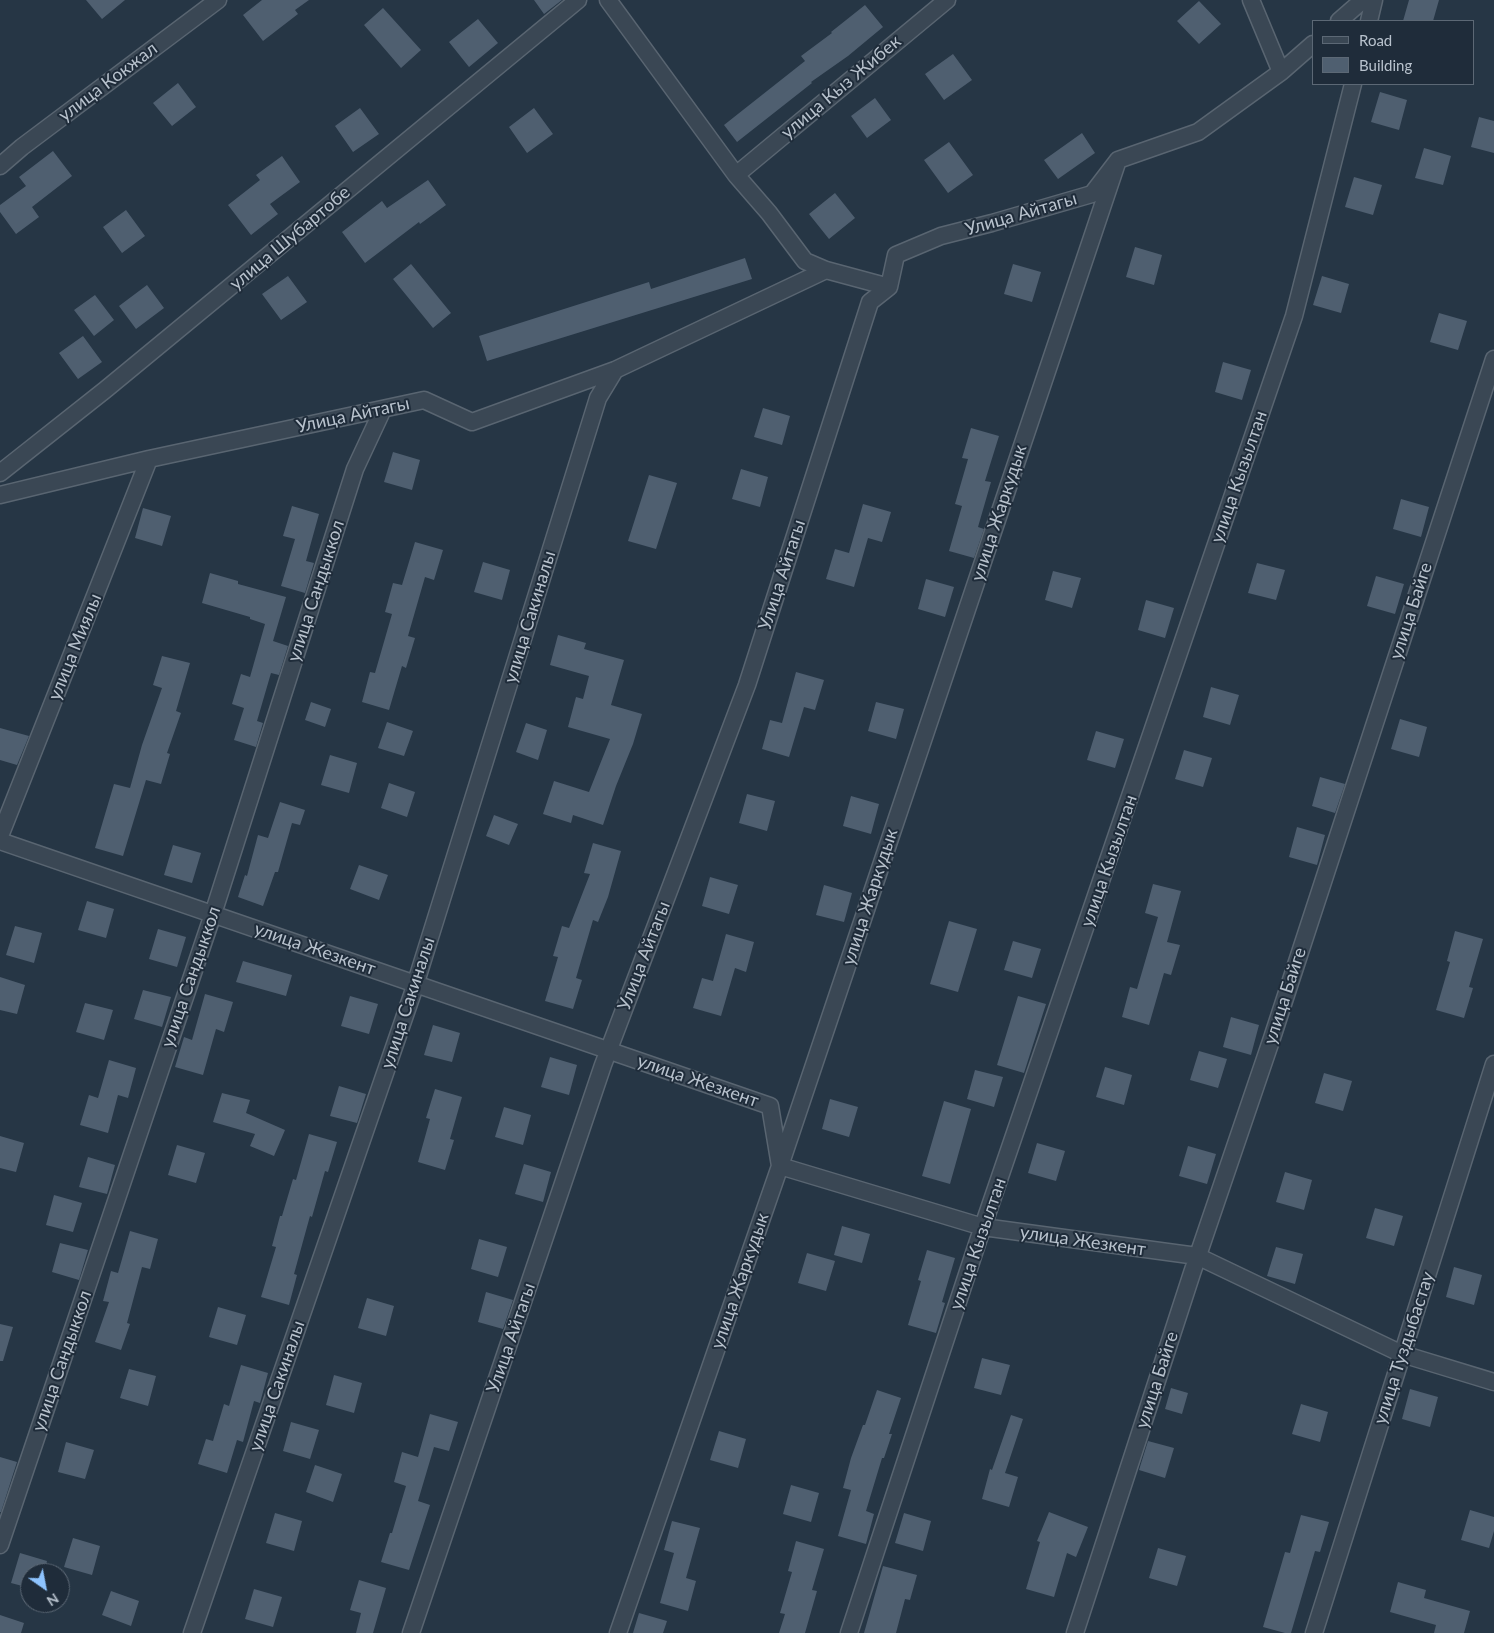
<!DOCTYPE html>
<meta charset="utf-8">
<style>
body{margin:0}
#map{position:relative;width:1494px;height:1633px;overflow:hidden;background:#263645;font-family:Lato,sans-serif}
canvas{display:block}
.legend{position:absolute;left:1312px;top:20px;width:162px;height:65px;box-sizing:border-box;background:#1f2c3a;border:1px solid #5c6875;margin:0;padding:6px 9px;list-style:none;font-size:15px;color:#b8c2cd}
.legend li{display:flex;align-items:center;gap:10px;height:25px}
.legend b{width:25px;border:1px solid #5c6875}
.north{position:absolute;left:20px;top:1563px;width:50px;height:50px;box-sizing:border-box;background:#1f2c3a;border:1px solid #5c6875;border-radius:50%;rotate:147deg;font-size:14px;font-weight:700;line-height:20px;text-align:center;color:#b8c2cd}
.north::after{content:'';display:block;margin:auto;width:18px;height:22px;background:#8dc3fe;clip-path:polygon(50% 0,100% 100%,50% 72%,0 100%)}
</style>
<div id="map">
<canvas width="1494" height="1633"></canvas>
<ul class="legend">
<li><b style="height:6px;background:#3a4754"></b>Road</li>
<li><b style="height:14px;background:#4f5f70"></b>Building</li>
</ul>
<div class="north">N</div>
</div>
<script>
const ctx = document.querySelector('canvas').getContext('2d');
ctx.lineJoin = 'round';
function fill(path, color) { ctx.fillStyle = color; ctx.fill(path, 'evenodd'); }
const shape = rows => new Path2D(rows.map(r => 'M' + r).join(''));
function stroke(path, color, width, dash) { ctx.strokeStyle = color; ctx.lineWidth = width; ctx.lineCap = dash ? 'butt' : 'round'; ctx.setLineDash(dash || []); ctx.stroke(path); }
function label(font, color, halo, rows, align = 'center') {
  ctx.font = font + ' Lato,sans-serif'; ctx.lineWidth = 4; ctx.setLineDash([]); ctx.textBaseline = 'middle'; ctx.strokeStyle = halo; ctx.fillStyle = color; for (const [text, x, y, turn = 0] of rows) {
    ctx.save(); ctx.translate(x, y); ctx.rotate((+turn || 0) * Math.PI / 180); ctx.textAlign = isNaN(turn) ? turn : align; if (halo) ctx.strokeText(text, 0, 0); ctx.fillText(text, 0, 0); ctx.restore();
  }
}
fill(shape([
 [86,0,125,0,102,19],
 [262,0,309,0,295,10,298,14,263,41,243,15],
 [534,0,562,0,544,14],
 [1409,0,1439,0,1433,21,1403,21],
 [1199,1,1221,24,1199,44,1177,21],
 [865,5,883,27,848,56,811,82,812,83,737,142,724,125,805,61,801,56,832,33,831,32],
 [383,8,421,50,401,68,364,25],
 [478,19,498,43,469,67,449,42],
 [953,54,972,80,944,100,925,74],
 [178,83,196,107,172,126,153,103],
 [1380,92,1407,100,1399,130,1371,122],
 [875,98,891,120,867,138,851,116],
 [360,108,379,134,353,152,335,126],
 [534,108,553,134,527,153,509,127],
 [1479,117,1494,121,1494,153,1471,147],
 [1082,133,1095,153,1058,179,1044,160],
 [949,142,973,175,948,193,924,160],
 [1424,148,1451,156,1443,185,1415,178],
 [53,151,72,176,32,207,39,217,16,234,0,212,0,205,26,186,19,177],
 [282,156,300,182,270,204,278,214,251,235,228,205,260,180,256,175],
 [1354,177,1382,185,1373,215,1345,207],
 [428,180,446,205,420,224,419,222,365,263,342,232,382,201,387,208],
 [835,193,855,218,829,239,809,214],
 [126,210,145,236,122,253,103,227],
 [1135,247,1162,255,1154,285,1126,277],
 [745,258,752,279,487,361,479,336,649,282,651,289],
 [411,264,451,313,433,328,393,279],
 [1013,264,1041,272,1032,302,1004,294],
 [288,276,307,302,281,320,262,294],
 [1322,276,1349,284,1341,313,1313,305],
 [147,285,164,308,136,329,119,306],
 [95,295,114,320,94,336,74,310],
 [1439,313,1467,321,1458,350,1430,342],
 [83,336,102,362,78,379,59,353],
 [1223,362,1251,370,1242,400,1215,392],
 [763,408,790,416,782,445,754,437],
 [971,428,999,436,985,481,991,482,978,527,984,529,974,558,949,551,962,506,955,504,968,459,962,458],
 [393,452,420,460,412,490,384,482],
 [741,469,768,477,760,507,732,499],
 [649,475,677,483,656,549,628,541],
 [1401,499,1429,507,1421,537,1393,529],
 [863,504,891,512,882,542,868,538,854,587,826,579,835,549,849,553],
 [292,506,319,514,306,561,314,563,305,593,281,586,295,539,283,536],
 [143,508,171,516,162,546,135,538],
 [415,542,443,550,434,580,425,577,408,636,415,638,406,668,402,666,389,710,362,702,370,672,375,673,392,614,385,612,393,583,402,585],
 [483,562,510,570,502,600,474,592],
 [1257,563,1285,570,1276,600,1248,593],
 [1053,571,1081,578,1072,608,1045,600],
 [210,573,238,581,238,584,286,597,273,641,288,646,279,675,271,673,257,721,263,723,256,747,234,740,244,708,232,704,241,674,250,677,265,624,250,619,250,617,202,603],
 [1376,576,1404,584,1395,614,1367,606],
 [926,579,954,587,945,617,918,609],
 [1146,600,1174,608,1165,638,1138,630],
 [558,635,586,643,584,649,624,660,611,705,642,714,633,744,616,786,603,825,573,815,571,823,543,814,554,781,589,792,610,739,568,727,576,697,583,699,589,676,550,665],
 [162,656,190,663,176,711,181,713,167,753,170,754,161,784,146,780,123,856,95,848,114,784,130,788,142,745,162,688,153,685],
 [796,672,824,680,815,710,804,707,789,757,762,749,770,720,782,723],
 [1211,687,1239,695,1230,725,1203,717],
 [311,702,331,709,325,727,305,720],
 [876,702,904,709,896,739,868,731],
 [1400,719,1427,727,1419,757,1391,749],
 [387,722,413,731,404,756,378,748],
 [526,723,547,730,538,760,516,752],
 [0,728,29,736,17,765,0,760],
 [1096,731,1124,739,1115,768,1087,760],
 [1184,750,1212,758,1203,787,1175,779],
 [330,755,357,763,349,793,321,785],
 [1320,777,1345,784,1335,813,1312,806],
 [389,783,415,792,407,817,381,808],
 [747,794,775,801,767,831,739,823],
 [851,796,879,804,871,834,843,826],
 [280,802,305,810,300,825,292,823,278,872,275,872,263,906,238,897,245,875,247,876,258,835,268,838],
 [494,815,518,824,509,845,486,836],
 [1297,827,1325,835,1317,865,1289,857],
 [593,843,621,851,608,897,598,922,593,920,576,978,582,980,573,1009,545,1001,558,957,553,956,562,926,569,928,590,874,584,873],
 [173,845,201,853,192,883,164,875],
 [359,865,388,875,379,900,350,889],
 [710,877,738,885,729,914,702,906],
 [1153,884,1181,891,1167,942,1180,945,1171,975,1164,973,1149,1025,1122,1017,1130,987,1137,989,1158,917,1145,913],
 [824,885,852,893,844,922,816,915],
 [87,901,114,909,106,938,78,930],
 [949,921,977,929,958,992,930,984],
 [15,926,42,933,34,963,6,955],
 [158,929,186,937,177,967,149,959],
 [1455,931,1483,939,1469,987,1473,988,1464,1018,1436,1010,1450,962,1447,961],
 [726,934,754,942,746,972,735,968,721,1016,693,1008,702,978,713,981],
 [1013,941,1041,949,1032,978,1004,970],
 [243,961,292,975,286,996,236,982],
 [0,977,25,985,17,1014,0,1010],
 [143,990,171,997,162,1027,134,1019],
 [205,994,233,1002,224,1032,216,1029,203,1075,175,1067,184,1037,192,1040],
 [350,996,378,1004,369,1034,341,1026],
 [1018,996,1046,1004,1024,1073,997,1065],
 [85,1003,113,1010,104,1040,76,1032],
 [1231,1017,1259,1025,1251,1055,1223,1047],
 [433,1025,460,1033,452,1062,424,1055],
 [1199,1051,1227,1059,1218,1088,1190,1080],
 [550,1057,577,1065,569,1095,541,1087],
 [109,1060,136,1068,128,1098,118,1095,108,1133,80,1125,89,1095,98,1098],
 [1105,1067,1132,1075,1124,1105,1096,1097],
 [975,1070,1003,1077,994,1107,967,1099],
 [1324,1073,1352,1081,1343,1111,1315,1103],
 [339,1086,366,1094,357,1123,330,1116],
 [435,1089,462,1097,450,1139,454,1140,445,1170,418,1162,430,1119,426,1118],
 [222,1093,250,1100,246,1113,285,1130,274,1156,250,1146,255,1134,213,1122],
 [830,1099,858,1107,849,1137,822,1129],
 [944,1101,971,1109,950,1184,922,1176],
 [504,1107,531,1115,523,1145,495,1137],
 [309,1134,337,1142,328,1172,325,1171,312,1217,310,1216,294,1274,297,1275,289,1305,261,1297,276,1247,272,1246,280,1216,282,1216,293,1179,296,1180],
 [0,1136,24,1143,16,1172,0,1168],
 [1037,1143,1065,1151,1056,1181,1028,1173],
 [177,1145,205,1153,196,1183,168,1175],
 [1188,1146,1216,1154,1207,1184,1179,1176],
 [88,1157,115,1165,107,1194,79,1187],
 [524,1164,551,1172,543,1202,515,1194],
 [1285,1172,1312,1180,1304,1210,1276,1202],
 [54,1195,82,1203,73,1232,46,1225],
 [1375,1208,1403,1216,1394,1246,1366,1238],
 [842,1226,870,1234,862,1263,834,1255],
 [130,1231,158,1239,150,1269,142,1267,127,1323,130,1324,121,1350,95,1342,109,1302,103,1301,111,1271,118,1273],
 [479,1239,507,1247,498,1277,471,1269],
 [60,1243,88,1250,79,1280,52,1272],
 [1276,1247,1303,1254,1295,1284,1267,1276],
 [927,1250,955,1258,942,1302,945,1303,936,1333,908,1325,921,1281,918,1280],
 [807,1253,835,1261,826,1291,798,1283],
 [1454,1267,1482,1275,1474,1305,1446,1297],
 [486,1292,513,1300,503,1329,478,1322],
 [367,1298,394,1306,386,1336,358,1328],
 [218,1307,246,1315,237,1345,209,1337],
 [0,1324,13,1327,3,1361,0,1361],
 [982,1358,1010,1365,1001,1395,974,1388],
 [241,1365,268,1373,260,1403,254,1401,243,1442,237,1440,227,1473,198,1464,206,1439,213,1441,224,1404,229,1406],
 [129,1369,156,1376,148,1406,120,1398],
 [334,1375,362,1383,354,1413,326,1405],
 [1171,1388,1188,1393,1182,1414,1165,1409],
 [1410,1389,1438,1397,1430,1427,1402,1419],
 [877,1390,901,1398,889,1434,892,1434,884,1458,882,1458,866,1511,874,1514,866,1544,838,1536,851,1490,843,1488,851,1458,863,1425,865,1425],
 [1301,1404,1328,1412,1320,1442,1292,1434],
 [430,1414,458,1422,449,1451,434,1447,418,1501,430,1505,409,1570,381,1562,390,1533,392,1533,406,1486,394,1482,402,1452,418,1457],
 [1011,1415,1023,1419,1005,1473,1018,1477,1009,1507,982,1499,990,1469,992,1470],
 [291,1422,319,1430,310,1459,283,1451],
 [719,1431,746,1439,738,1468,710,1460],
 [1148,1441,1174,1448,1165,1478,1139,1470],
 [66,1442,94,1450,85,1479,58,1472],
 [0,1457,17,1462,1,1512,0,1512],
 [315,1465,342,1474,333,1502,306,1492],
 [791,1485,819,1493,811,1522,783,1514],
 [1470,1510,1494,1517,1494,1531,1489,1548,1461,1540],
 [1049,1512,1088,1527,1076,1557,1067,1553,1054,1597,1026,1589,1040,1542,1037,1541],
 [275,1513,302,1521,294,1551,266,1543],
 [904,1513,931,1521,923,1551,895,1543],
 [1301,1515,1329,1522,1320,1552,1315,1551,1291,1633,1285,1633,1263,1627,1285,1552,1290,1553],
 [672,1521,700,1528,686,1578,696,1581,688,1611,660,1603,674,1553,664,1550],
 [73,1538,100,1546,92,1575,64,1567],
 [796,1541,824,1549,812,1590,817,1591,805,1633,779,1633,785,1614,780,1613,792,1572,788,1571],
 [1158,1548,1186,1556,1177,1586,1149,1578],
 [20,1553,47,1561,44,1573,30,1573,30,1588,11,1583],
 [883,1566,917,1575,910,1600,905,1599,896,1633,864,1633],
 [359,1580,386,1588,373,1633,356,1633,361,1613,350,1610],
 [1398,1582,1426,1590,1424,1598,1470,1611,1464,1633,1434,1633,1436,1625,1390,1612],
 [254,1589,282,1597,273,1627,245,1619],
 [111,1591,139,1601,131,1626,102,1615],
 [639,1613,667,1621,663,1633,633,1633],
 [0,1615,24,1623,21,1633,0,1633]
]), '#4f5f70');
const minor = shape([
 [608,0,736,175,769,213,805,261,826,270,889,287,896,255,941,236,992,223,1092,194,1118,160,1198,132,1281,72,1313,44],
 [1251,0,1281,72],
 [1339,21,1363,0],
 [1369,21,1374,0],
 [0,166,22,147,218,0],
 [736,175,947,0],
 [0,473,105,390,578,0],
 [0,495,149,459,424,400,472,422,615,370,826,270],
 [0,836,149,459],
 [0,841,770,1106,780,1166,983,1227,1197,1256,1402,1354,1494,1382],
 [0,1545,213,914,355,469,383,409],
 [192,1633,412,995,598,398,615,370],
 [411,1633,603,1065,747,685,870,302,889,287],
 [618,1633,780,1166,1118,160],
 [849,1633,978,1241,1294,316,1353,84],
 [1075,1633,1192,1273,1272,1038,1494,359],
 [1314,1633,1494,1064]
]);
stroke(minor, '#596571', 19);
stroke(minor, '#3a4754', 16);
label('18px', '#b8c2cd', '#1f2c3a', [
 ["улица Кокжал",108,82,-37],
 ["улица Кыз Жибек",841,87,-40],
 ["Улица Айтагы",1021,214,-16],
 ["улица Шубартобе",290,238,-40],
 ["Улица Айтагы",353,415,-12],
 ["улица Кызылтан",1239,477,-71],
 ["улица Жаркудык",999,513,-72],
 ["Улица Айтагы",782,575,-72],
 ["улица Сандыккол",316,591,-72],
 ["улица Байге",1411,611,-72],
 ["улица Сакиналы",530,617,-73],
 ["улица Миялы",75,647,-68],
 ["улица Кызылтан",1109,861,-71],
 ["улица Жаркудык",870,897,-72],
 ["улица Жезкент",315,949,19],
 ["Улица Айтагы",644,956,-69],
 ["улица Сандыккол",191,977,-71],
 ["улица Байге",1285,996,-72],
 ["улица Сакиналы",408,1003,-72],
 ["улица Жезкент",698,1081,19],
 ["улица Жезкент",1083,1241,8],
 ["улица Кызылтан",978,1244,-71],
 ["улица Жаркудык",740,1281,-71],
 ["Улица Айтагы",511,1338,-71],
 ["улица Туздыбастау",1404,1348,-72],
 ["улица Сандыккол",62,1361,-71],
 ["улица Байге",1157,1380,-72],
 ["улица Сакиналы",277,1386,-71]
]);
</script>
